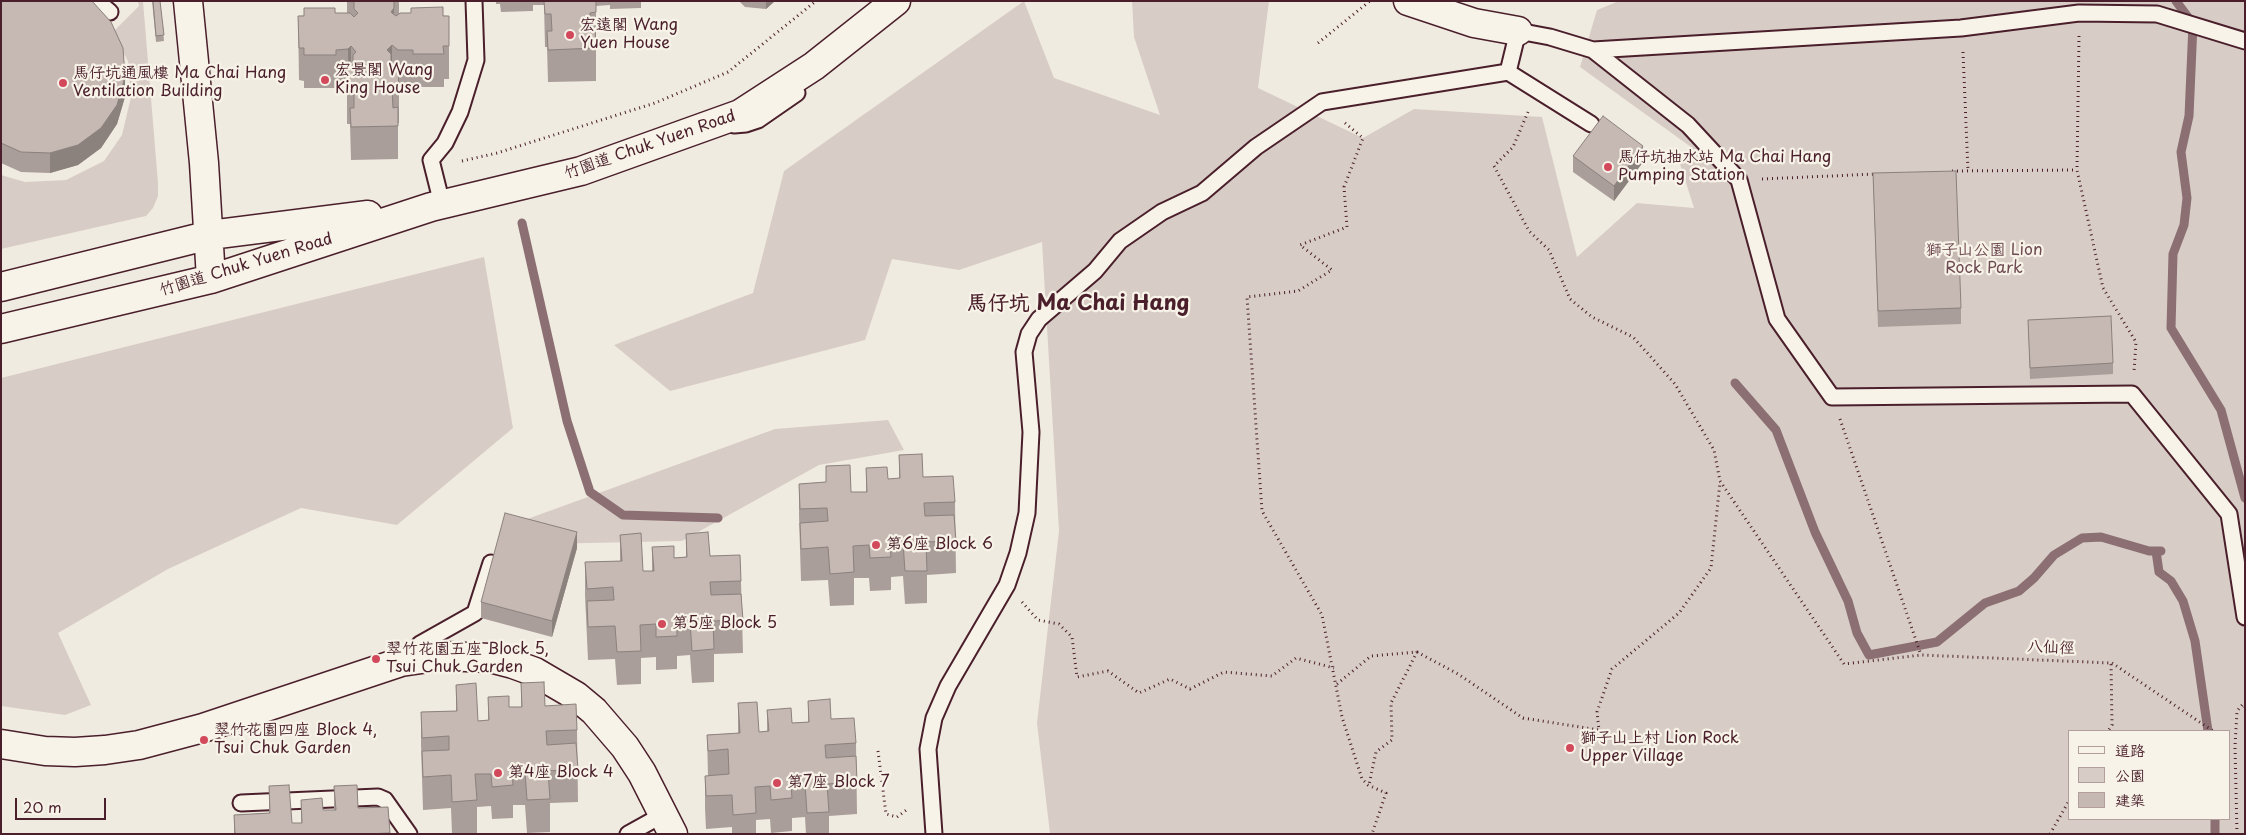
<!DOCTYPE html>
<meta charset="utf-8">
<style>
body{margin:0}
#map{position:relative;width:2246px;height:835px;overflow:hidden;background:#f0ebe0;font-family:"Playpen Sans","LXGW WenKai TC",sans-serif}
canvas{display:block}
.frame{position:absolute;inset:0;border:2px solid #4a1f2b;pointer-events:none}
.legend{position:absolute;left:2068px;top:730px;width:162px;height:90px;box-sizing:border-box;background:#f7f3e8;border:1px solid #b29e9c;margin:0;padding:6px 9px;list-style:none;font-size:15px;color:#4a1f2b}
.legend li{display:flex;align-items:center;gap:10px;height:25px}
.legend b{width:25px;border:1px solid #b29e9c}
.scale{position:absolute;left:15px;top:798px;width:91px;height:22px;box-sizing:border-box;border:2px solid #4a1f2b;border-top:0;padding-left:6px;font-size:15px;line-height:18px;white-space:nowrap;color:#4a1f2b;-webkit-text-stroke:4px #f7f3e8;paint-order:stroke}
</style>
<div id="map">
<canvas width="2246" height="835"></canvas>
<div class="frame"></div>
<ul class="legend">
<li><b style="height:6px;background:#f7f3e8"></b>道路</li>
<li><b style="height:14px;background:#d8cdc6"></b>公園</li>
<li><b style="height:14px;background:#c6b8b3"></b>建築</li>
</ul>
<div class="scale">20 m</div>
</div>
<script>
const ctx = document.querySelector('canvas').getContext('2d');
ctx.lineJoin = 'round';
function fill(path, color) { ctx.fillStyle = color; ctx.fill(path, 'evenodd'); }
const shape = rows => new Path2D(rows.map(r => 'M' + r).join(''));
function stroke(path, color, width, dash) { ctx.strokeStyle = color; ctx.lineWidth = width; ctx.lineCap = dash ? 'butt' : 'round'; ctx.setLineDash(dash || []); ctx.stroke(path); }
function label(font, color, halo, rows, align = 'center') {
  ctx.font = font + ' "Playpen Sans","LXGW WenKai TC",sans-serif'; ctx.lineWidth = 4.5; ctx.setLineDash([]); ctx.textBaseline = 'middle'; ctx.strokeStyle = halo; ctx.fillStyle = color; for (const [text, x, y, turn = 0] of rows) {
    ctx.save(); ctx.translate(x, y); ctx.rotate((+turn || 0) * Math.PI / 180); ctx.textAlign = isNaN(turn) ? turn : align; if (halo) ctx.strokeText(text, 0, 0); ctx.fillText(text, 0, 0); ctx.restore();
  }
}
fill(shape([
 [138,1,143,1,158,183,158,196,153,208,146,216,1,249,1,175,25,182,66,180,104,161,122,135,131,97,128,61,112,33,139,6],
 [1024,1,1054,78,1160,115,1134,37,1132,1,1269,1,1258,88,1363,138,1414,109,1542,117,1577,257,1637,203,1694,208,1680,164,1691,147,1580,67,1597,10,1619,1,2245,1,2245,834,1050,834,1037,723,1059,531,1042,242,959,270,892,259,865,340,670,391,614,345,753,293,784,171],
 [2070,731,2230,731,2230,819,2070,819],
 [484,257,513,428,397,525,301,508,168,569,58,633,91,705,65,715,1,706,1,378],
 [888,420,904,450,819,465,682,541,544,544,519,522,775,429]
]), '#d8cdc6');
stroke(shape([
 [2176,1,2193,24,2189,116,2181,152,2187,198,2184,225,2173,254,2171,328,2221,410,2245,498],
 [522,223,567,421,590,492,623,515,718,518],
 [1735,383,1776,430,1815,532,1848,601,1857,633,1869,655,1937,642,1985,603,2019,591,2034,578,2054,555,2082,538,2101,537,2149,551,2161,551],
 [2156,551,2159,572,2171,581,2183,601,2195,641,2208,731],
 [2215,819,2215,834]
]), '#8b6f72', 9);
const service = shape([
 [97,1,110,12],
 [1593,50,1961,28,2079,13,2157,14,2245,41],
 [1508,72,1518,31,1550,37,1593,50,1688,125,1739,180,1777,319,1832,397,2132,394,2229,514,2245,617],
 [734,125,746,124,758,120,797,93],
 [442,204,431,160,445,143,460,112,476,60,474,1],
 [420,659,420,644,475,613,491,563],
 [241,803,378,797,385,800,409,834],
 [628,834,664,814],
 [934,834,928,749,934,718,948,686,1007,585,1018,553,1027,513,1031,432,1024,352,1029,334,1039,319,1095,271,1120,241,1162,212,1202,193,1256,147,1322,102,1508,72,1591,124]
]);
const minor = shape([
 [1408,1,1474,23,1518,31],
 [1,744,45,751,75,752,105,750,139,745,203,728,401,662,442,656,490,658,513,664,535,672,576,696,594,711,625,747,642,773,673,834]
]);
const secondary = shape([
 [188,1,204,163,211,279],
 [1,287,210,235,368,215],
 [1,329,211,279,431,207,581,171,740,114,814,66,896,1]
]);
stroke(service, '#4a1f2b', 19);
stroke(minor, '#4a1f2b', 31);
stroke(secondary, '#4a1f2b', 31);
stroke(shape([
 [2079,36,2077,170,2103,288,2136,342,2134,372],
 [1318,43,1370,1],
 [1963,52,1968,171],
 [1528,112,1513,147,1494,166,1529,231,1549,250,1570,299,1592,317,1633,337,1675,384,1714,450,1720,481,1844,664,1921,655,2111,663,2112,725,2108,731],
 [1345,123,1363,138,1344,187,1347,227,1300,245,1332,270,1298,291,1247,297,1262,511,1322,615,1342,717,1362,779,1368,785,1386,793,1372,834],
 [462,161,497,153,655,103,728,72,816,1],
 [1952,171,2077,170],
 [1762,179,1876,174],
 [1840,419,1921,655],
 [1022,602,1038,620,1059,624,1072,637,1077,677,1108,671,1139,693,1170,679,1190,689,1224,672,1272,676,1296,658,1334,668],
 [1417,652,1458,674,1523,718,1599,730,1597,712,1612,669,1679,613,1711,568,1720,482],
 [2112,663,2213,731],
 [1337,684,1371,656,1417,652,1391,703,1392,740,1376,752,1369,785],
 [878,751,886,814,897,817,909,808],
 [2050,834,2070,799],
 [2237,834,2235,746,2237,711,2243,704,2245,707]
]), '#4a1f2b', 3, [1, 4]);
stroke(service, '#f7f3e8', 15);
stroke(minor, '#f7f3e8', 28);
stroke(secondary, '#f7f3e8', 28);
fill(shape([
 [1,1,125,97,117,124,101,148,78,165,50,173,21,172,1,163],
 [152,1,160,1,164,41,156,42],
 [347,1,399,1,399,13,449,16,449,79,444,79,444,87,413,87,413,83,399,83,399,123,398,123,398,159,351,160,350,124,347,124,347,82,336,82,336,88,304,88,304,81,299,80,298,16,335,13,347,13],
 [496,1,641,1,641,8,610,9,610,5,596,6,596,81,548,82,547,47,545,47,544,5,533,5,533,11,501,12,500,4,496,4],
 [739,1,775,1,766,9,745,7],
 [1573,156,1643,162,1614,201,1573,172],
 [1873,173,1961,308,1961,324,1878,327],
 [2028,320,2113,363,2113,374,2030,379],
 [899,455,923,477,955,502,956,573,927,575,927,603,905,604,903,576,891,577,891,590,870,591,869,578,854,578,854,605,830,606,828,580,801,581,799,516,799,484,826,482,826,466,851,492,866,492,866,468,888,479,899,479],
 [686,534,710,556,741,581,743,653,714,654,714,682,692,683,690,655,677,656,677,669,656,670,656,657,641,658,641,684,617,685,615,659,588,660,585,595,585,562,620,561,620,535,643,571,652,571,652,547,674,558,686,557],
 [577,548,552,637,481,618,481,602],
 [521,683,545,706,577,730,578,802,550,803,550,832,527,833,525,805,513,805,513,818,492,819,491,806,477,807,477,833,452,834,451,808,423,810,421,745,421,712,456,711,456,685,478,721,488,720,488,697,509,707,521,707],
 [808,701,831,719,856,743,857,814,829,816,829,834,806,834,805,817,792,818,792,831,771,833,770,819,756,820,756,834,732,834,732,827,706,829,705,808,705,776,708,776,707,735,738,733,738,703,759,732,767,731,767,710,792,723,808,722],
 [269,786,292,823,301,823,301,800,323,810,334,810,334,786,358,808,388,807,390,834,234,834,234,815,269,813]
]), '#aa9e9a');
fill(shape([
 [766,1,775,1,766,9],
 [394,8,394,41,391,12],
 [392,45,392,78,387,50],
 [351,46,351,79,348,82,348,49],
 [125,77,125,97,117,124,101,148,78,165,50,173,50,153],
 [1643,146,1643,162,1614,201,1614,186],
 [577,532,577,548,552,637,552,621]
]), '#8b817d');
const building = shape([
 [1,1,92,1,111,22,123,48,125,77,117,105,101,128,78,145,50,153,21,152,1,143,1,1],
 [153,1,160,1,164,35,156,36,153,1],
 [354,1,394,1,394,8,391,12,396,16,400,13,411,13,411,8,443,7,443,16,449,16,449,46,443,46,444,54,413,54,413,50,398,50,392,45,387,50,391,54,391,68,398,68,399,90,392,90,393,108,398,107,398,126,351,127,350,108,354,108,354,91,347,91,347,70,353,69,353,55,356,52,351,46,348,49,336,50,336,55,304,55,304,48,299,48,298,16,304,16,304,8,335,8,335,13,350,13,354,17,358,13,354,9,354,1],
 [544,1,596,1,596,12,590,13,590,29,595,29,596,48,548,50,547,31,552,31,551,14,545,14,544,1],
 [1603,116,1643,146,1614,186,1573,156,1603,116],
 [1956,171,1961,308,1878,311,1873,173,1956,171],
 [2111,316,2113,363,2030,368,2028,320,2111,316],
 [922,454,923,477,953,476,955,502,924,503,925,516,954,515,956,541,926,542,927,571,905,571,903,543,890,544,891,557,870,558,869,545,853,546,854,572,830,574,828,547,801,549,800,523,828,521,827,508,800,509,799,484,826,482,826,466,850,465,851,492,867,492,866,468,887,467,888,479,900,478,899,455,922,454],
 [505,513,577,532,552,621,481,602,505,513],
 [708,532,710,556,740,555,741,581,710,582,711,595,741,594,743,620,713,621,714,649,692,651,690,622,677,623,677,636,656,637,656,624,640,625,641,651,617,652,615,626,588,627,587,601,614,600,613,587,587,589,585,562,622,561,620,535,641,533,643,571,654,571,652,547,674,546,674,558,687,557,686,534,708,532],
 [544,682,545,706,576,704,577,730,546,731,547,745,576,743,578,769,548,771,550,799,527,800,525,772,512,772,513,785,492,787,491,774,475,774,477,800,452,802,451,775,423,777,422,751,449,750,449,736,422,738,421,712,457,711,456,685,476,683,478,721,489,720,488,697,509,696,509,707,522,707,521,683,544,682],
 [830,699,831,719,854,718,856,743,825,745,826,758,856,756,857,782,827,784,829,812,807,813,805,784,791,785,792,798,771,800,770,786,755,787,756,813,733,815,732,795,706,796,705,776,729,774,728,749,708,751,707,735,740,733,738,703,757,702,759,732,769,731,767,710,791,708,792,723,809,722,808,701,830,699],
 [289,785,292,823,302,823,301,800,322,798,323,810,336,810,334,786,357,785,358,808,388,807,390,833,366,834,235,834,234,815,270,813,269,786,289,785]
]);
fill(building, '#c6b8b3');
stroke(building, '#8b817d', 1);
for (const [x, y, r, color] of [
 [570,35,5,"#d1495b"],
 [325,80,5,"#d1495b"],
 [63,83,5,"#d1495b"],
 [1608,167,5,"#d1495b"],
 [876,545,5,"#d1495b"],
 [662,624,5,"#d1495b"],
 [376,659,5,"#d1495b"],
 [204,740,5,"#d1495b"],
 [1570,748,5,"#d1495b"],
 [498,773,5,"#d1495b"],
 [777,783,5,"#d1495b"]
]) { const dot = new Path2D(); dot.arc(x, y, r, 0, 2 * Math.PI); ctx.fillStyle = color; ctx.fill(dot); stroke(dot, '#f7f3e8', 2); }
label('16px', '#4a1f2b', '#f7f3e8', [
 ["宏遠閣 Wang",580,26],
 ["Yuen House",580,44],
 ["宏景閣 Wang",335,71],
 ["King House",335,89],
 ["馬仔坑通風樓 Ma Chai Hang",73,74],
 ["Ventilation Building",73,92],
 ["馬仔坑抽水站 Ma Chai Hang",1618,158],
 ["Pumping Station",1618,176],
 ["第6座 Block 6",886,545],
 ["第5座 Block 5",672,624],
 ["翠竹花園五座 Block 5,",386,650],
 ["Tsui Chuk Garden",386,668],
 ["翠竹花園四座 Block 4,",214,731],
 ["Tsui Chuk Garden",214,749],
 ["獅子山上村 Lion Rock",1580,739],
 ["Upper Village",1580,757],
 ["第4座 Block 4",508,773],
 ["第7座 Block 7",787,783]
], 'left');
label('16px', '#4a1f2b', '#f7f3e8', [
 ["竹園道 Chuk Yuen Road",650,145,-19],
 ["竹園道 Chuk Yuen Road",246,265,-17],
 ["八仙徑",2051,648,2]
]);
label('16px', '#6e4a52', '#f7f3e8', [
 ["獅子山公園 Lion",1984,251],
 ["Rock Park",1984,269]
]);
label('bold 21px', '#4a1f2b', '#f7f3e8', [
 ["馬仔坑 Ma Chai Hang",1078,304]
]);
</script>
